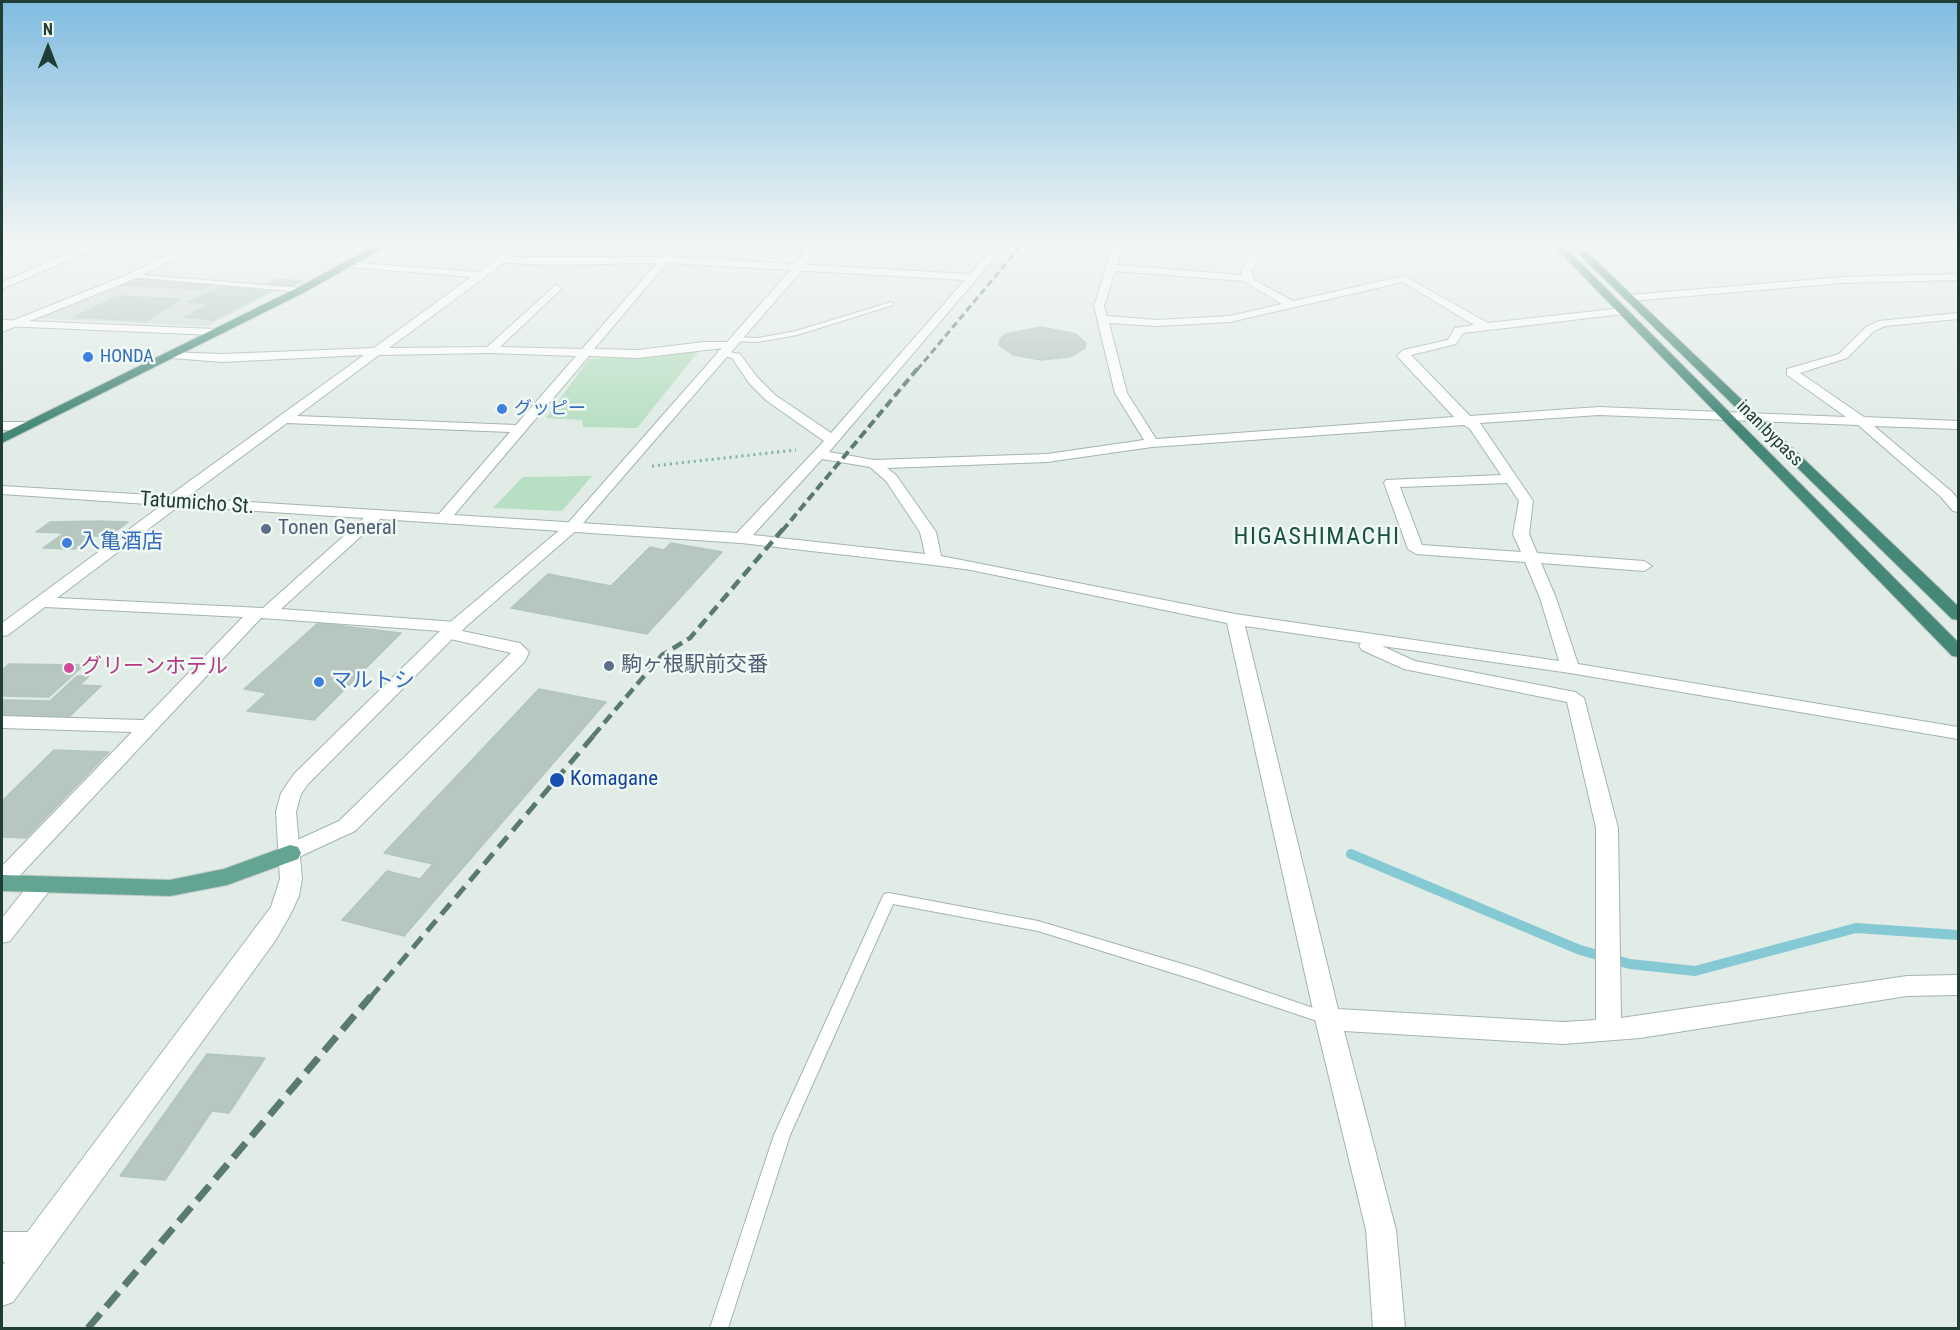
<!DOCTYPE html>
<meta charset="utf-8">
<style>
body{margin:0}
#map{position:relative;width:1960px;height:1330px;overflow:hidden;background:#e1ece7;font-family:"Roboto Condensed",sans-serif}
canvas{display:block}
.frame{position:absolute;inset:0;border:3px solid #203e36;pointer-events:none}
.north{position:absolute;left:18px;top:18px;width:60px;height:60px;-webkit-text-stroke:4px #f1f9f5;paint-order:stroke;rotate:0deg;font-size:16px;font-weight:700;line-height:24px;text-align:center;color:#203e36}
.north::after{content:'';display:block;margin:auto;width:21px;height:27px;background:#203e36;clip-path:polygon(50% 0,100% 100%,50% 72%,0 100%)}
</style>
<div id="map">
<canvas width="1960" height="1330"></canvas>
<div class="frame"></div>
<div class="north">N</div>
</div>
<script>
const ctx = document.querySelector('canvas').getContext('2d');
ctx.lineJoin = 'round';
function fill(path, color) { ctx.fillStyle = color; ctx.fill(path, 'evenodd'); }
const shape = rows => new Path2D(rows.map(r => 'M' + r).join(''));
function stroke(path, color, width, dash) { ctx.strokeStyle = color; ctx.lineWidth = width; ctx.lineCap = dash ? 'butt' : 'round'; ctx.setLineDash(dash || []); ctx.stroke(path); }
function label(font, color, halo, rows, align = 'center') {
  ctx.font = font + ' "Roboto Condensed","Noto Sans JP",sans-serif'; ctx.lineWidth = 5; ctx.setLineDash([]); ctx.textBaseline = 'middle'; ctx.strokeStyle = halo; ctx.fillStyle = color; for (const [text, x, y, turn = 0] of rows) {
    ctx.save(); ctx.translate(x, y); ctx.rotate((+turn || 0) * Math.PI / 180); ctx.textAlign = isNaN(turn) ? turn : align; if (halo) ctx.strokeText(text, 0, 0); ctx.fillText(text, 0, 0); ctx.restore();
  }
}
fill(shape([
 [132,277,281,289,209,325,200,326,33,318]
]), '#cfdcd6');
fill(shape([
 [698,352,637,428,583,427,582,420,546,418,589,359],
 [592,476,562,511,493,508,523,477]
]), '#b8dfc3');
stroke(shape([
 [1351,854,1580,950,1630,964,1695,971,1856,928,1958,935]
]), '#85c9d5', 10);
const building = shape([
 [134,279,214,283,202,289,119,285,134,279],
 [276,279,302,281,291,286,266,285,276,279],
 [223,286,273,290,214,320,185,317,211,304,188,302,223,286],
 [117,296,181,299,146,321,75,317,117,296],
 [1041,327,1076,334,1086,343,1085,348,1070,357,1041,360,1013,355,999,345,1000,339,1005,334,1041,327],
 [96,521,128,522,110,536,92,536,75,549,43,548,64,533,36,532,50,522,96,521],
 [671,543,722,552,647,634,511,608,548,574,611,586,650,547,664,550,671,543],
 [318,623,401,633,314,720,247,711,267,693,244,689,318,623],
 [9,664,84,665,49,697,2,696,2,670,9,664],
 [77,676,89,676,80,685,101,686,67,719,2,718,2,700,50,701,77,676],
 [539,689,606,702,404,936,342,920,387,871,420,879,433,864,384,853,539,689],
 [54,750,109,752,26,838,2,837,2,801,54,750],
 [207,1054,265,1058,229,1113,212,1111,165,1180,120,1176,207,1054]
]);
fill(building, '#b6c7c0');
stroke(building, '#b3c6be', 1.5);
const service = shape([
 [195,243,328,243,331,245,328,247,193,246,193,244,195,243],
 [133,274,301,288,304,290,301,292,131,277,130,276,133,274],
 [891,302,893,303,893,305,797,335,758,342,733,341,730,339,733,337,758,338,796,331,891,302],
 [889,893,1038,921,1196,968,1331,1014,1333,1018,1331,1022,1326,1024,1195,980,1038,931,893,904,790,1135,728,1328,710,1328,774,1135,882,898,884,894,889,893]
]);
const minor = shape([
 [2,242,91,244,109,242,2,289,2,282,79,249,2,246,2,242],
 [194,242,206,242,137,278,2,332,2,325,129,274,194,242],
 [520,242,531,242,511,257,662,257,675,242,685,242,672,257,970,274,998,242,1008,242,829,452,874,460,1047,454,1144,440,1115,393,1094,306,1115,242,1125,242,1117,265,1242,275,1241,271,1249,261,1237,242,1247,242,1259,261,1251,271,1254,280,1293,301,1404,276,1488,323,1623,308,1628,311,1623,314,1463,333,1456,344,1411,355,1470,416,1599,407,1846,417,1787,375,1787,369,1839,354,1866,327,1879,321,1958,313,1958,319,1885,326,1874,331,1847,358,1800,373,1864,417,1958,421,1958,429,1874,426,1951,491,1958,499,1958,512,1953,511,1941,497,1858,425,1599,415,1480,423,1533,501,1529,534,1537,553,1644,561,1652,566,1644,571,1541,563,1556,598,1578,664,1958,727,1958,739,1570,673,1382,646,1415,661,1575,692,1584,698,1618,828,1621,1018,1907,976,1958,975,1958,995,1907,996,1640,1038,1563,1044,1344,1031,1396,1230,1405,1328,1373,1328,1366,1230,1315,1019,1227,623,971,570,934,565,741,543,380,519,281,609,456,622,465,627,462,631,520,643,529,652,525,661,355,831,290,861,282,859,279,853,282,847,339,821,511,653,442,637,441,631,261,618,10,886,2,888,2,866,132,732,2,728,2,716,143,720,243,617,45,607,8,635,2,636,2,623,162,505,2,494,2,486,169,496,364,355,222,362,172,358,166,354,168,352,222,354,374,348,471,277,349,267,344,264,346,262,479,272,520,242],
 [504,263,551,265,657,263,582,349,500,347,560,290,561,288,556,285,487,347,389,348,504,263],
 [667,263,965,280,831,433,775,395,757,377,740,354,718,350,718,354,732,358,749,383,767,401,824,441,737,533,454,515,589,356,638,358,732,347,732,343,728,342,704,342,638,350,594,349,667,263],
 [1115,271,1244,281,1282,304,1230,316,1157,320,1107,316,1104,306,1115,271],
 [1403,282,1474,325,1455,328,1448,340,1403,350,1397,356,1454,417,1156,439,1127,393,1109,323,1157,326,1230,322,1403,282],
 [490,353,576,356,516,425,297,416,379,355,490,353],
 [287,423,510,432,439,514,186,498,287,423],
 [1464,425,1470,429,1501,475,1386,480,1384,483,1408,549,1416,554,1525,562,1540,598,1559,661,1235,614,941,556,936,532,896,475,887,468,1047,462,1152,447,1464,425],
 [822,459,870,467,886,481,920,532,925,554,753,535,822,459],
 [1507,483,1519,501,1513,534,1521,552,1422,545,1400,487,1507,483],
 [179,506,364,518,263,608,57,598,179,506],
 [1245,626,1361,643,1359,646,1362,650,1404,669,1567,702,1596,828,1596,1020,1563,1022,1338,1009,1245,626],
 [1958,274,1958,280,1843,283,1630,301,1625,298,1630,295,1843,277,1958,274],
 [2,422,28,422,35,426,28,430,2,430,2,422],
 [42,876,50,878,53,884,50,890,10,941,2,943,2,918,34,878,42,876],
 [2,1232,33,1232,44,1236,48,1247,44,1258,33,1262,2,1262,2,1232]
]);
const tertiary = shape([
 [810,242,820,242,802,270,578,529,454,637,308,784,301,794,296,812,302,879,299,896,289,917,275,941,13,1302,2,1306,2,1266,271,907,280,879,276,812,281,793,294,774,442,629,568,523,794,266,810,242],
 [1772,242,1958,245,1958,251,1777,245,1772,242],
 [2,320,215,329,221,332,215,335,2,326,2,320]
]);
const primary = shape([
 [290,845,298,847,301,853,298,859,227,885,170,896,2,891,2,875,170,880,224,869,290,845]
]);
const trunk = shape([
 [382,242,394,242,305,292,2,443,2,434,297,288,382,242],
 [1550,242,1560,242,1958,642,1958,657,1952,656,1550,242],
 [1581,252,1587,252,1958,606,1958,620,1952,619,1581,256,1581,252]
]);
stroke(service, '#a3b4ae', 2);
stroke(minor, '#a3b4ae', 2);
stroke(tertiary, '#a3b4ae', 2);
stroke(primary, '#c1c9c7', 2);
stroke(trunk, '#c1c9c7', 2);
stroke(shape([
 [652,466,796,450]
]), '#7fb2a2', 3, [2, 4]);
fill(service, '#fff');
fill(minor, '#fff');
fill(tertiary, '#fff');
fill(primary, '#63a493');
fill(trunk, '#468878');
stroke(shape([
 [917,370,1024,242]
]), '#5a7a71', 3, [7, 4]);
stroke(shape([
 [782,531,918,368]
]), '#5a7a71', 4, [9, 4.5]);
stroke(shape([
 [593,736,662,655,690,638,783,529]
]), '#5a7a71', 4.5, [11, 6]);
stroke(shape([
 [370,998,594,735]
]), '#5a7a71', 5, [14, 8]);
stroke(shape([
 [88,1328,371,996]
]), '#5a7a71', 7, [19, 9]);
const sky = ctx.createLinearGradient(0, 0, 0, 428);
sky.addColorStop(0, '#80bce0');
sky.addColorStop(0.57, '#f2f6f4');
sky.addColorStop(1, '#f2f6f400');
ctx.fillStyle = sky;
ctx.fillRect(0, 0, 1960, 428);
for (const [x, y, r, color] of [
 [88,357,6,"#3f7fe0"],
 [502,409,6,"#3f7fe0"],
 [266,529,6,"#5c6f8a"],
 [67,543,6,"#3f7fe0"],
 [609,666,6,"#5c6f8a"],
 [69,668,6,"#d1479c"],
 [319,682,6,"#3f7fe0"],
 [557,780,8,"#1a4fb4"]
]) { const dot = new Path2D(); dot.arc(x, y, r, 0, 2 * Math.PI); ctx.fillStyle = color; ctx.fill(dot); stroke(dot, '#f1f9f5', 2); }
label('18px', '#366cbe', '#f1f9f5', [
 ["HONDA",100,357],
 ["グッピー",514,409]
], 'left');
label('18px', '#203e36', '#f1f9f5', [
 ["inan bypass",1769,434,45]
]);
label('21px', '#203e36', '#f1f9f5', [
 ["Tatumicho St.",197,504,4]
]);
label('21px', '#4e5e75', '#f1f9f5', [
 ["Tonen General",278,529],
 ["駒ヶ根駅前交番",621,666]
], 'left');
label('21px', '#366cbe', '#f1f9f5', [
 ["入亀酒店",79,543],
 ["マルトシ",331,682]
], 'left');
label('21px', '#b23c85', '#f1f9f5', [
 ["グリーンホテル",81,668]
], 'left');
label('21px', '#164399', '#f1f9f5', [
 ["Komagane",570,780]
], 'left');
ctx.letterSpacing = '1.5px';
label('24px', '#1b5144', '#f1f9f5', [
 ["HIGASHIMACHI",1317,538]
]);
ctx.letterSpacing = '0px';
</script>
